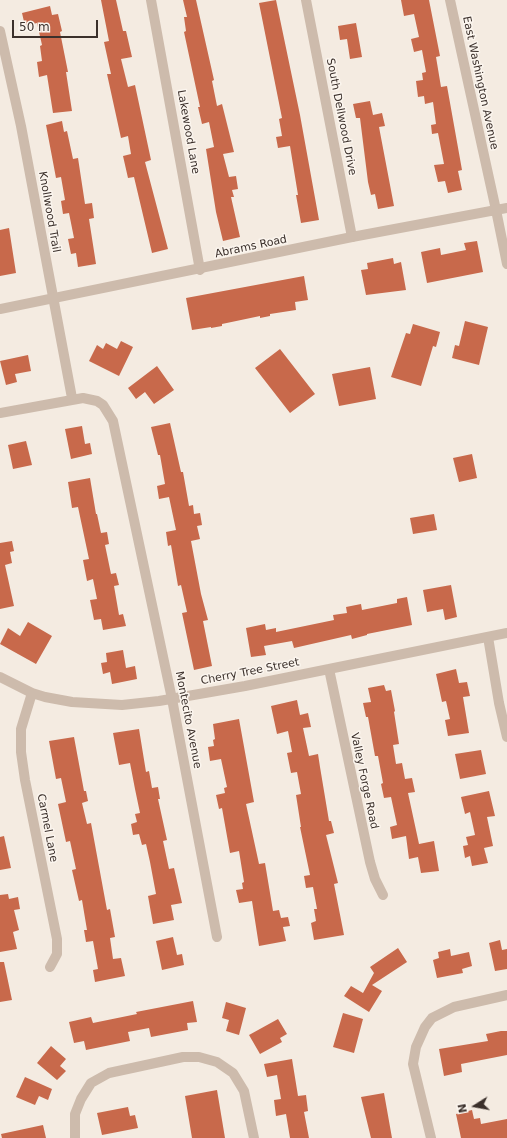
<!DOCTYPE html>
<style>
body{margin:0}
#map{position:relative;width:507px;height:1138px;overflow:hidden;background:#f4ebe1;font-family:"DejaVu Sans",sans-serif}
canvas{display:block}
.north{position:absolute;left:455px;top:1086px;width:40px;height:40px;-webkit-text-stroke:3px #fbf5ee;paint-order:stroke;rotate:259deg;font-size:11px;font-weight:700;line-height:16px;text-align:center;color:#3b302b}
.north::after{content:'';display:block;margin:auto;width:14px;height:18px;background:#3b302b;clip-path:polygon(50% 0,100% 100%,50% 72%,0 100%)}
.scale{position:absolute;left:12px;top:20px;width:86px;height:18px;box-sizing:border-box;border:2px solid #3b302b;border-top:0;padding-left:5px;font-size:12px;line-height:14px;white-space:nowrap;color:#3b302b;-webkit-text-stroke:3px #fbf5ee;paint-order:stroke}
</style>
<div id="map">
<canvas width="507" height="1138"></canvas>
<div class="north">N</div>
<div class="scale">50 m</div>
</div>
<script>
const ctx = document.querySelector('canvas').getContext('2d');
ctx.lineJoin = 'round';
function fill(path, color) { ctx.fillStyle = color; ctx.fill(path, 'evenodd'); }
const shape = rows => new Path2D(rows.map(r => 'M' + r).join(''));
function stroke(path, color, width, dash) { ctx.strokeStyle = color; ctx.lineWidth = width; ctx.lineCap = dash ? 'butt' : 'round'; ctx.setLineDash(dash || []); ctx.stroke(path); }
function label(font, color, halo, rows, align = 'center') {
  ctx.font = font + ' "DejaVu Sans",sans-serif'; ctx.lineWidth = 3; ctx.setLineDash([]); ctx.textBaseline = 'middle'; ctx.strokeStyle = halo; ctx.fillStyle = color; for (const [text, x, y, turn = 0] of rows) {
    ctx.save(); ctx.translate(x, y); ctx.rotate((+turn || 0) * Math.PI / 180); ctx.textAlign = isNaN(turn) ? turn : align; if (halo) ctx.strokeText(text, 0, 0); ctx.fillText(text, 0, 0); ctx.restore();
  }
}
fill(shape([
 [101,0,116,0,123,31,126,31,132,57,121,59,128,87,135,85,151,160,145,162,168,249,152,253,134,177,128,178,123,156,131,154,128,136,121,138,107,74,111,74,104,42,109,41],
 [183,0,196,0,214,80,212,81,217,106,222,104,234,152,223,154,229,177,236,176,238,189,232,190,234,197,231,197,240,237,223,241,216,212,206,149,214,147,209,122,202,124,198,107,200,107,184,32,186,31,184,17,187,17],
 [276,0,300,115,319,220,301,223,296,195,298,195,290,146,278,148,276,137,282,136,279,119,282,118,259,3],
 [401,0,429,0,440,56,436,57,441,87,447,86,462,170,458,171,462,190,448,193,445,181,438,182,434,165,444,164,438,133,432,134,431,125,436,124,433,102,425,104,424,96,418,97,416,81,423,80,422,73,426,72,422,50,414,52,411,39,419,37,414,14,404,16],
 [50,6,52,15,58,14,62,31,60,32,68,72,66,72,72,111,53,113,47,75,39,77,37,62,42,61,40,46,42,45,37,23,25,26,22,13],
 [356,23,362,57,350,59,347,39,340,40,338,26],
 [370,101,373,115,382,113,385,126,379,127,394,206,378,209,375,194,371,195,368,182,360,118,356,118,353,104],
 [62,121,64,132,67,131,73,159,78,158,85,204,92,203,94,218,89,219,96,264,78,267,76,253,71,254,68,239,74,238,69,213,63,214,61,201,65,200,61,177,56,178,46,125],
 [9,228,16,273,0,276,0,230],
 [477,241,483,272,427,283,421,252,440,248,441,255,466,250,464,243],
 [393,258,394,264,401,262,406,290,366,295,361,270,368,269,367,263],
 [304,276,308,300,295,302,296,310,270,314,270,316,260,318,260,316,222,324,222,326,211,328,211,327,192,330,186,298],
 [465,321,488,327,479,365,452,358,455,345,459,346],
 [413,324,440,332,436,347,433,346,421,386,391,377,406,333,410,334],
 [121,341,133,347,119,376,89,361,97,345,103,349,106,343,117,349],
 [280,349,315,394,290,413,255,368],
 [28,355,31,371,15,374,17,382,6,385,0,361],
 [157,366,174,390,154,404,145,392,136,399,128,388],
 [370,367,376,399,339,406,332,374],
 [170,423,181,472,183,472,189,506,193,505,194,514,200,513,202,525,197,526,200,539,191,541,201,594,208,620,203,621,212,666,194,670,182,613,187,612,181,585,178,586,171,545,168,546,166,532,176,530,169,497,159,499,157,486,165,484,160,455,158,455,151,427],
 [82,426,85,444,90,443,92,454,71,459,65,429],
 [26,441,32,465,13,469,8,445],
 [472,454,477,478,459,482,453,458],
 [90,478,96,514,97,514,101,533,107,532,109,544,105,545,111,574,116,573,119,585,114,586,119,615,123,614,126,626,103,630,101,619,94,620,90,600,97,599,93,579,87,581,83,560,89,559,78,507,72,508,68,482],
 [434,514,437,530,413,534,410,518],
 [12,541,14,551,10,552,12,563,5,565,14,606,0,609,0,543],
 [451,585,457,617,445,620,443,609,427,612,423,590],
 [407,597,412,625,367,634,367,635,352,639,351,635,294,648,292,641,264,646,266,655,251,657,246,628,265,624,266,630,276,628,276,632,334,620,333,615,347,613,346,607,361,604,362,610,397,603,397,599],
 [28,622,52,636,36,664,0,644,8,628,20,636],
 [123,650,126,668,135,666,137,679,112,684,110,672,103,674,101,663,107,662,106,653],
 [456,669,459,683,467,682,470,696,463,697,469,733,448,736,445,720,450,719,446,701,442,702,436,674],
 [384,685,386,691,391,690,395,711,394,712,399,744,393,745,396,764,402,763,405,779,412,778,415,792,408,793,419,844,434,841,439,871,421,873,418,857,409,859,406,836,392,839,390,827,397,825,391,797,384,798,381,784,383,783,378,756,375,756,368,717,366,717,363,703,371,702,368,688],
 [297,700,300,715,308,713,311,727,303,728,309,756,318,754,320,767,329,821,331,821,334,833,326,835,338,883,334,884,344,935,314,940,311,923,316,921,314,909,317,909,313,887,306,888,304,876,310,875,300,827,301,827,296,795,301,794,297,772,291,773,287,753,292,752,288,731,277,734,271,706],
 [239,719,254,802,246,804,259,864,265,863,273,911,279,910,281,918,288,917,290,926,283,927,286,941,259,946,252,901,239,903,236,890,243,889,242,883,244,882,239,851,230,853,222,808,219,809,216,795,225,793,224,788,227,787,221,759,210,761,208,747,214,746,213,740,215,739,213,724],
 [139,729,146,772,149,771,152,788,158,787,160,799,158,799,167,840,163,841,169,869,174,868,182,903,171,905,174,920,153,924,148,896,156,894,150,862,146,844,142,845,139,834,133,835,131,824,137,822,135,814,140,813,135,789,130,763,119,765,113,733],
 [74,737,84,791,86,791,88,801,82,803,87,824,91,823,107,910,110,909,115,937,110,938,113,959,121,958,125,976,95,982,93,970,98,969,93,941,86,942,84,930,87,930,82,900,79,901,72,870,76,869,70,841,66,842,58,804,66,802,61,778,56,779,49,741],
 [481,750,486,774,460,779,455,754],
 [489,791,495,816,487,817,493,846,484,848,488,863,472,866,470,856,465,858,463,846,468,845,466,837,475,835,470,812,465,814,461,797],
 [4,836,11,868,0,870,0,837],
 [8,894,9,899,18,897,20,909,14,910,19,930,13,932,17,949,0,952,0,895],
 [173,937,177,955,182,954,184,965,162,970,156,941],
 [500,940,502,950,507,949,507,969,495,971,489,943],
 [398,948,407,962,372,985,382,991,369,1012,344,996,351,986,363,993,374,973,370,967],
 [450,949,451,956,469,952,472,966,462,969,463,973,437,978,433,960,439,958,438,952],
 [0,962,4,962,12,1000,0,1002],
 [193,1001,197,1022,187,1023,188,1030,151,1037,149,1028,128,1032,130,1041,86,1050,84,1041,74,1043,69,1022,91,1017,93,1023,137,1014,136,1012],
 [226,1002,246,1008,239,1035,226,1031,229,1020,222,1018],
 [343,1013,363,1019,354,1053,333,1047],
 [278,1019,287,1034,280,1038,282,1042,260,1054,249,1035],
 [501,1031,507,1031,507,1055,461,1064,462,1072,444,1076,439,1049,488,1041,486,1034],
 [51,1046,66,1059,60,1066,66,1071,57,1080,37,1063],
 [292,1059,298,1096,306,1095,308,1111,304,1112,309,1138,290,1138,286,1114,276,1116,274,1100,281,1099,277,1075,267,1077,264,1064],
 [25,1077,52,1089,48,1100,39,1096,35,1105,16,1097],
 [217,1090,225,1138,192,1138,185,1096],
 [384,1093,392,1138,371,1138,361,1097],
 [128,1107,130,1116,135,1115,138,1128,102,1135,97,1113],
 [472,1110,474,1119,480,1118,481,1124,507,1119,507,1138,461,1138,456,1114],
 [43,1125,46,1138,2,1138,1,1134]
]), '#c8694b');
stroke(shape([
 [151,0,200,270],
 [306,0,352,237],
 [450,0,496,210],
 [0,31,21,126,72,398],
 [0,413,83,398,97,401,103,405,113,421,172,699,217,937],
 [488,637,499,703,507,737],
 [329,669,370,862,375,879,383,895],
 [0,677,32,693,45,697,72,702,122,705,159,701,245,686,507,633],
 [32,693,21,729,21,752,25,780,57,939,57,954,50,967],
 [75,1138,75,1114,81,1099,91,1083,109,1073,183,1057,199,1057,217,1062,233,1073,244,1091,254,1138],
 [431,1138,413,1064,416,1047,425,1027,432,1018,454,1007,507,995]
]), '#cdbbac', 10);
stroke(shape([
 [496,210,507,264],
 [0,309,352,237,507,208]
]), '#cdbbac', 10);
label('11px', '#3b302b', '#fbf5ee', [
 ["East Washington Avenue",480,83,78],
 ["South Dellwood Drive",341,117,79],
 ["Lakewood Lane",188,132,80],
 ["Knollwood Trail",49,212,80],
 ["Abrams Road",251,247,-12],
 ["Cherry Tree Street",250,672,-11],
 ["Montecito Avenue",188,720,79],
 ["Valley Forge Road",364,781,78],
 ["Carmel Lane",47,828,79]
]);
</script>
